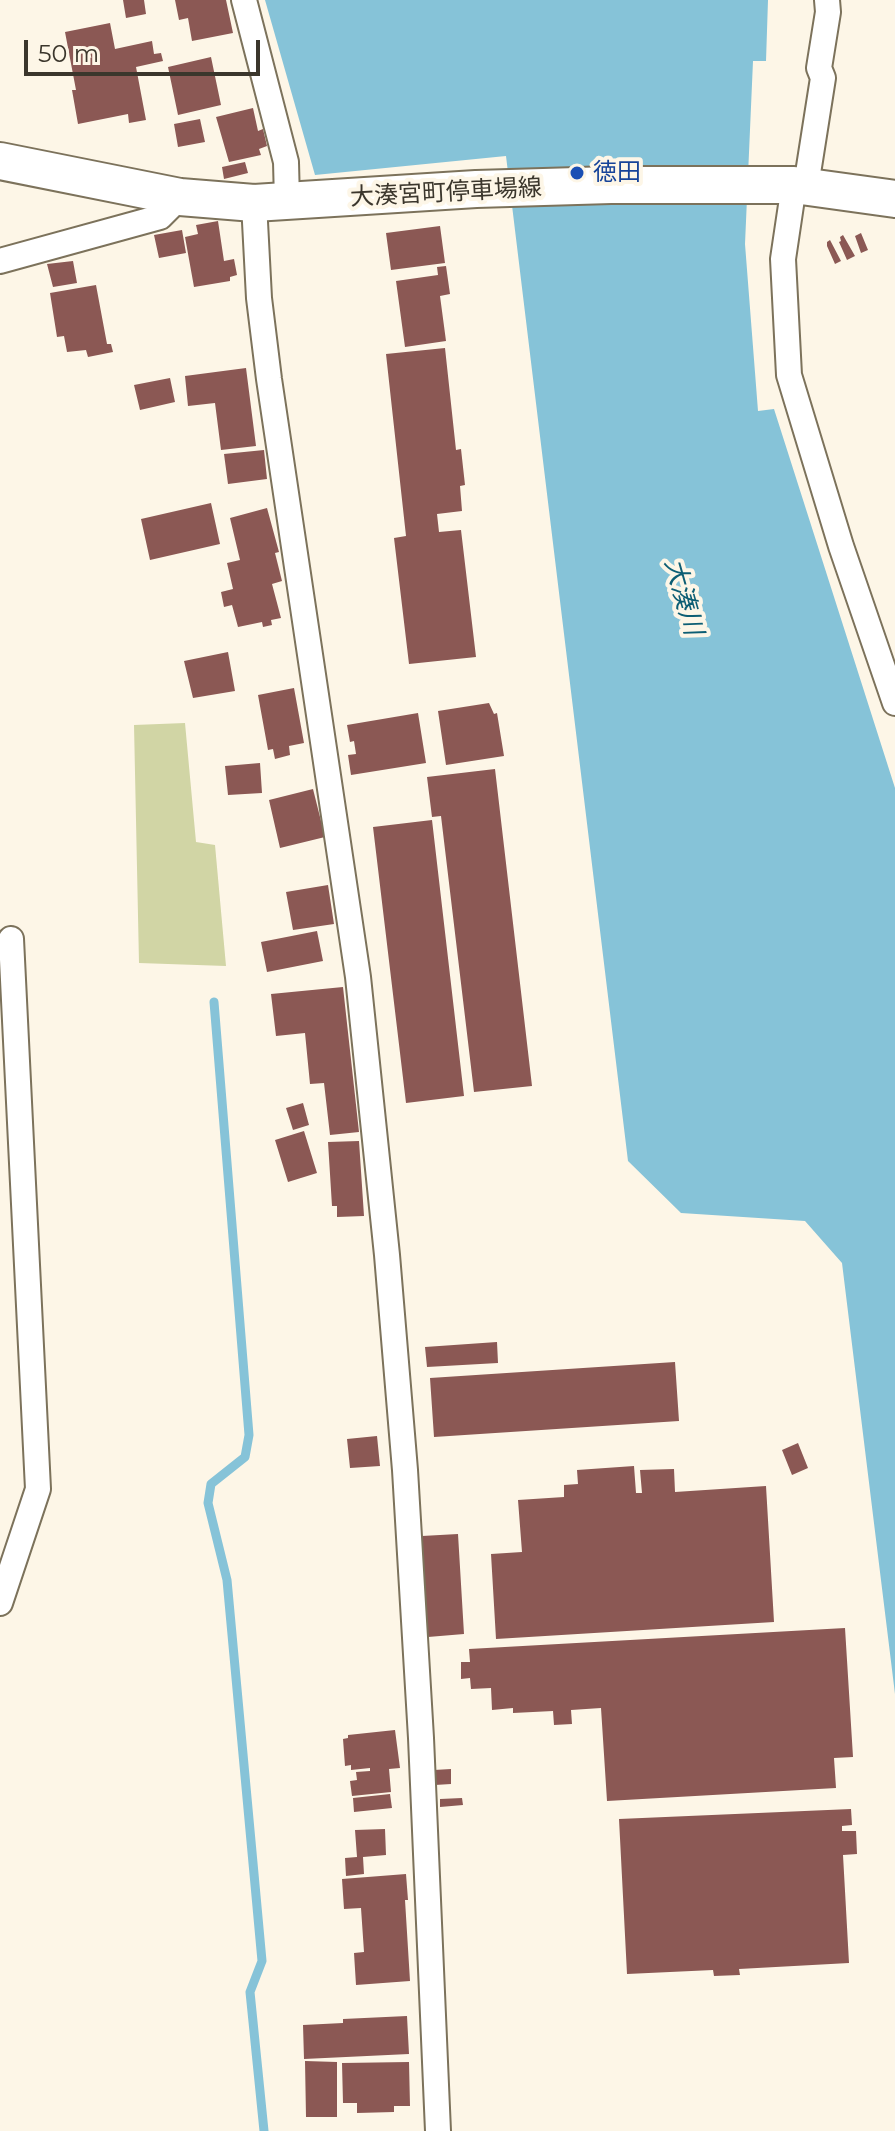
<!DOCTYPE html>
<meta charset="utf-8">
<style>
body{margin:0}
#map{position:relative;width:895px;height:2131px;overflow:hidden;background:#fdf6e7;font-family:Montserrat,sans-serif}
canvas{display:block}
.scale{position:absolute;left:24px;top:40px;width:236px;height:36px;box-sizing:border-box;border:4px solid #3b362c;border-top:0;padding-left:10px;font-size:24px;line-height:28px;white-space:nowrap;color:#3b362c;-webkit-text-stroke:6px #fdf6e7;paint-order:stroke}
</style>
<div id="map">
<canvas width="895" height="2131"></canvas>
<div class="scale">50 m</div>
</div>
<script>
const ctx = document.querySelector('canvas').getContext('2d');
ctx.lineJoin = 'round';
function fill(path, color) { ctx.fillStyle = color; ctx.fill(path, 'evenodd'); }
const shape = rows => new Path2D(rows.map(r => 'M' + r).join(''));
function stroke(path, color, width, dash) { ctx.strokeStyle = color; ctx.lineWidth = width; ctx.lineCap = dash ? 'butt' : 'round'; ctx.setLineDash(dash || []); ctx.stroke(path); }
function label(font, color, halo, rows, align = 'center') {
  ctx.font = font + ' Montserrat,"Noto Sans JP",sans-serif'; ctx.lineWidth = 8; ctx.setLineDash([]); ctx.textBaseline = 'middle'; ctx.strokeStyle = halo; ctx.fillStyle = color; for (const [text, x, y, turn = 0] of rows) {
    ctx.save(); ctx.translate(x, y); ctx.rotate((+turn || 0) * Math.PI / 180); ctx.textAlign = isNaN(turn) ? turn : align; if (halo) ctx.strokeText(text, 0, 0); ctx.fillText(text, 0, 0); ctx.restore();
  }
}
fill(shape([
 [185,723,196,842,215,845,226,966,139,963,134,725]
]), '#d1d5a5');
fill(shape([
 [265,0,768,0,766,61,753,61,745,244,758,411,774,409,895,788,895,1694,842,1263,805,1221,681,1213,628,1161,506,156,315,175]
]), '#86c3d8');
stroke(shape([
 [214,1002,249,1435,245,1457,211,1484,208,1503,227,1580,262,1961,250,1992,264,2131]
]), '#86c3d8', 9);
fill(shape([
 [123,0,144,0,146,14,126,18],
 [175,0,226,0,233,33,192,41,188,18,179,20],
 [110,23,115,49,152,41,154,54,161,53,163,61,136,67,146,120,129,123,128,114,78,124,72,90,76,90,65,32],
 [211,57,221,105,178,115,168,67],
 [253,108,258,131,263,129,267,146,259,149,261,155,229,162,216,117],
 [200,119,205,142,178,147,174,124],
 [245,162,248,173,224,179,222,167],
 [218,221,224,261,234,259,237,275,230,277,230,281,194,287,185,237,198,234,196,225],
 [440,226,445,263,391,270,386,233],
 [182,230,186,253,159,258,154,235],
 [861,233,868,250,861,253,855,236],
 [843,235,855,256,847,260,839,242,841,241,840,237],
 [830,240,841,261,835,264,827,246,827,242],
 [73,261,77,283,53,287,47,264],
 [446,266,450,294,440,296,446,341,405,347,396,281,438,275,437,267],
 [96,285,107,344,111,344,113,352,88,357,86,350,67,352,64,336,57,337,50,293],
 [445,348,456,450,461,449,465,485,460,486,462,511,437,514,439,532,461,530,476,657,409,664,394,538,406,536,386,354],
 [246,368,256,446,221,450,215,403,188,406,185,376],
 [170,378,175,402,140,410,134,385],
 [264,450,267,479,228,484,224,454],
 [211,503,220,544,150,560,141,519],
 [267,508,279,552,275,553,282,581,272,584,281,618,271,620,272,625,263,627,262,622,238,627,232,605,224,607,221,592,233,589,227,563,240,560,230,518],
 [228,652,235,691,193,698,184,661],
 [294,688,304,743,289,746,290,755,275,759,273,749,268,750,258,695],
 [489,703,494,714,497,713,504,756,446,765,438,711],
 [418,713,426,763,351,775,348,755,356,754,354,741,350,742,347,725],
 [260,763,262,793,228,795,225,766],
 [495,769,532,1086,474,1092,441,816,432,817,427,777],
 [313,789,325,837,280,848,269,800],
 [432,820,464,1096,406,1103,373,827],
 [328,885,334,924,293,930,286,892],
 [317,931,323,961,267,972,261,942],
 [343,987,359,1132,330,1135,324,1083,310,1084,305,1033,276,1036,271,994],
 [303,1103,309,1125,293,1130,286,1108],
 [304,1131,317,1173,288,1182,275,1140],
 [359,1141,364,1216,337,1217,337,1206,332,1206,328,1142],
 [497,1342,498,1363,427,1367,425,1347],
 [675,1362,679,1421,434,1437,430,1378],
 [377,1436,380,1466,350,1468,347,1439],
 [798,1443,808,1468,792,1475,782,1450],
 [634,1466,636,1493,642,1493,640,1470,674,1469,675,1492,766,1486,774,1622,496,1639,491,1554,522,1552,518,1500,564,1497,564,1485,578,1484,577,1470],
 [458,1534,464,1634,428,1637,422,1536],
 [845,1628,853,1757,834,1758,836,1788,607,1801,601,1708,571,1710,572,1724,554,1725,553,1711,513,1713,513,1708,492,1710,491,1688,471,1689,470,1678,461,1679,461,1662,470,1662,469,1649],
 [395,1730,400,1768,389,1769,391,1792,352,1796,350,1781,357,1780,356,1772,370,1771,370,1768,351,1770,351,1765,345,1766,343,1739,348,1738,348,1735],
 [451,1769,451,1784,435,1785,434,1770],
 [390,1794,392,1808,354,1812,353,1798],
 [462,1798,463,1805,440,1807,440,1799],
 [851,1809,852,1825,842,1826,842,1831,856,1831,857,1854,843,1855,849,1963,739,1969,740,1975,714,1976,713,1970,627,1974,619,1819],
 [385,1829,386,1855,363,1857,364,1874,346,1876,345,1858,357,1857,355,1830],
 [406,1874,408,1900,405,1900,410,1981,356,1985,354,1953,364,1952,361,1908,344,1909,342,1879],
 [407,2016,409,2054,304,2059,303,2025,343,2023,343,2019],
 [305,2061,337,2062,337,2117,306,2117],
 [409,2062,410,2106,394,2106,394,2112,357,2113,357,2103,343,2103,342,2063]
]), '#8b5854');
const street = shape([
 [244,0,286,162,287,201],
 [794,185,783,259,789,375,841,546,895,703],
 [806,186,823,78,819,68,828,12,827,0],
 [254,203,259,298,269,379,358,977,387,1255,405,1470,421,1738,438,2131],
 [0,261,160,217,180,197],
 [0,1603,38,1489,11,939]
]);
const secondary = shape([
 [0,161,180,197,254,203,476,189,611,185,794,185,895,199]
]);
stroke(street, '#7c725b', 28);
stroke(secondary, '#7c725b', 40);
stroke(street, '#fff', 24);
stroke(secondary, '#fff', 36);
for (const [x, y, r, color] of [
 [577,173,8,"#1a4fb4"]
]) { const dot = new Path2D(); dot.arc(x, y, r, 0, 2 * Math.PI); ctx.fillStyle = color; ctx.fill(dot); stroke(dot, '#fdf6e7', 3); }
label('24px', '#164399', '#fdf6e7', [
 ["徳田",593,173]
], 'left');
label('24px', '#3b362c', '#fdf6e7', [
 ["大湊宮町停車場線",446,193,-3]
]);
label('italic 26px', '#0d5e74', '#fdf6e7', [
 ["大湊川",683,597,74]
]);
</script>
